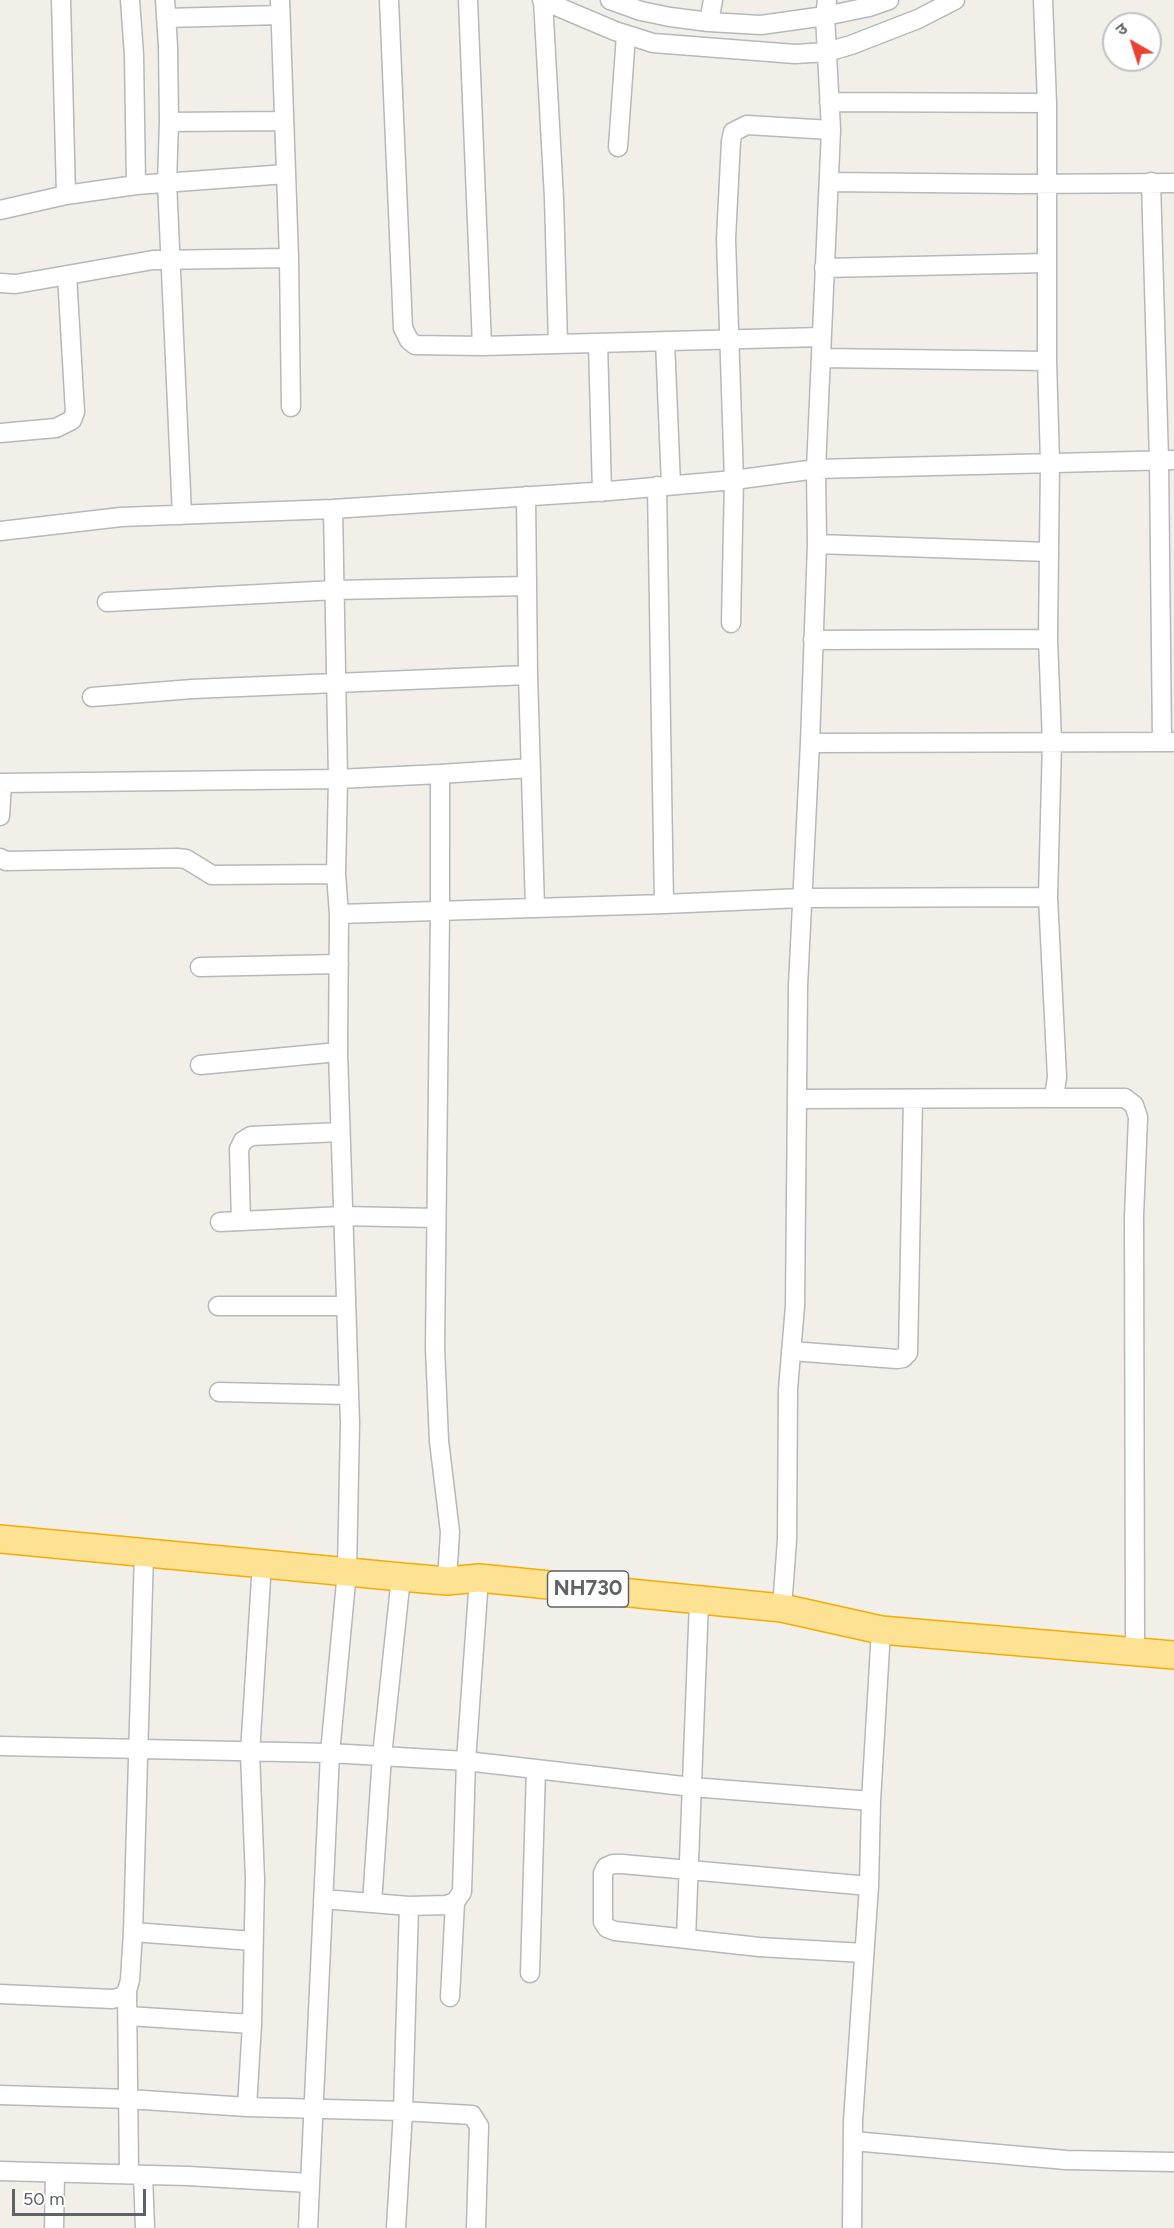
<!DOCTYPE html>
<meta charset="utf-8">
<style>
body{margin:0}
#map{position:relative;width:1174px;height:2228px;overflow:hidden;background:#f1efe8;font-family:Figtree,"Noto Sans Devanagari",sans-serif}
canvas{display:block}
.north{position:absolute;left:1102px;top:12px;width:60px;height:60px;box-sizing:border-box;background:#fff;border:2px solid #bfc1c3;border-radius:50%;rotate:321deg;font-size:16px;font-weight:700;line-height:24px;text-align:center;color:#5f6368}
.north::after{content:'';display:block;margin:auto;width:21px;height:27px;background:#ea4335;clip-path:polygon(50% 0,100% 100%,50% 72%,0 100%)}
.scale{position:absolute;left:12px;top:2189px;width:134px;height:27px;box-sizing:border-box;border:3px solid #5f6368;border-top:0;padding-left:8px;font-size:18px;line-height:21px;white-space:nowrap;color:#5f6368;-webkit-text-stroke:4px #fff;paint-order:stroke}
</style>
<div id="map">
<canvas width="1174" height="2228"></canvas>
<div class="north">उ</div>
<div class="scale">50 m</div>
</div>
<script>
const ctx = document.querySelector('canvas').getContext('2d');
ctx.lineJoin = 'round';
const shape = rows => new Path2D(rows.map(r => 'M' + r).join(''));
function stroke(path, color, width, dash) { ctx.strokeStyle = color; ctx.lineWidth = width; ctx.lineCap = dash ? 'butt' : 'round'; ctx.setLineDash(dash || []); ctx.stroke(path); }
function label(font, color, halo, rows, align = 'center') {
  ctx.font = font + ' Figtree,sans-serif'; ctx.lineWidth = 5; ctx.setLineDash([]); ctx.textBaseline = 'middle'; ctx.strokeStyle = halo; ctx.fillStyle = color; for (const [text, x, y, turn = 0] of rows) {
    ctx.save(); ctx.translate(x, y); ctx.rotate((+turn || 0) * Math.PI / 180); ctx.textAlign = isNaN(turn) ? turn : align; if (halo) ctx.strokeText(text, 0, 0); ctx.fillText(text, 0, 0); ctx.restore();
  }
}
const minor = shape([
 [61,0,66,195],
 [130,0,134,55,136,185],
 [165,0,168,46,169,122,167,182,182,515],
 [280,0,289,258,291,407],
 [389,0,403,328,409,340,415,345,482,346,821,337],
 [468,0,482,346],
 [542,0,615,31,653,43,795,54,827,52,851,45,918,19,955,0],
 [543,0,554,198,558,344],
 [610,0,641,11,670,17,709,22,761,25,825,16,869,7,889,0],
 [1043,0,1047,103,1047,361,1050,462,1048,639,1052,742,1048,897],
 [166,18,280,15],
 [709,22,713,0],
 [829,102,1047,103],
 [169,122,284,121],
 [618,147,626,35],
 [829,182,1019,184,1174,183],
 [1151,182,1159,460,1162,742],
 [0,210,66,195,136,185,286,174],
 [824,268,1047,263],
 [0,283,16,284,153,260,289,258],
 [665,341,671,485],
 [598,343,602,492],
 [821,358,1047,361],
 [0,433,56,428,72,420,75,412,67,275],
 [657,486,664,904],
 [526,496,528,675,535,908],
 [0,531,121,517,333,509,609,491,734,480,816,469,1174,460],
 [817,544,1049,552],
 [107,602,335,590,527,586],
 [731,623,734,480,726,239,731,141,733,132,747,125,831,130],
 [813,640,1048,639],
 [92,697,192,689,528,675],
 [810,743,1172,742],
 [0,783,338,779,440,774],
 [0,816,2,783],
 [0,858,6,861,177,858,186,859,212,875,336,874],
 [339,914,664,904,802,898,1048,897,1057,1077,1054,1098,798,1099],
 [200,967,339,964],
 [200,1065,338,1052],
 [1054,1098,1125,1098,1134,1105,1138,1117,1134,1216,1135,1652],
 [241,1221,239,1149,243,1141,251,1136,340,1132],
 [220,1222,343,1216,436,1218],
 [218,1306,346,1306],
 [791,1351,897,1359,903,1358,908,1353,913,1099],
 [219,1392,349,1395],
 [447,1581,450,1532,439,1441,435,1348,440,911,440,774,531,768],
 [782,1608,787,1540,788,1389,795,1306,798,986,810,743,817,544,816,469,831,130,825,16,827,0],
 [0,1746,330,1753,466,1761,692,1787,871,1801],
 [323,1899,409,1906,446,1905,455,1902,462,1892,466,1761,479,1578],
 [372,1903,382,1756,401,1577],
 [133,1932,253,1941],
 [686,1939,699,1601],
 [864,1953,759,1947,615,1931,607,1928,603,1922,603,1873,606,1867,613,1864,622,1864,869,1886],
 [530,1973,536,1769],
 [127,1991,129,2174],
 [0,1994,112,1999,122,1997,127,1991,130,1980,133,1932,144,1552],
 [450,1997,455,1902],
 [128,2016,252,2024],
 [0,2095,129,2099,247,2107,403,2111,472,2115,479,2126,476,2228],
 [247,2107,252,2024,255,1879,250,1753,262,1563],
 [853,2141,1066,2160,1174,2162],
 [0,2171,188,2176,310,2183],
 [143,2175,145,2228],
 [54,2228,55,2173],
 [308,2228,330,1753,347,1571,350,1423,338,1052,339,914,336,874,338,779,333,509],
 [396,2228,403,2111,409,1906],
 [852,2228,853,2121,869,1886,871,1801,881,1630]
]);
const highway = shape([
 [0,1539,401,1577,447,1581,479,1578,782,1608,881,1630,1174,1655]
]);
stroke(minor, '#b5b8bc', 21);
stroke(highway, '#f9ab00', 30);
stroke(minor, '#fff', 18);
stroke(highway, '#fde293', 27);
for (const [x, y, w] of [
 [588,1589,81]
]) { const box = new Path2D(); box.roundRect(x - w / 2, y - 18, w, 36, 4.5); ctx.fillStyle = '#fff'; ctx.fill(box); stroke(box, '#5f6368', 1.5); }
label('bold 21px', '#5f6368', null, [
 ["NH730",588,1589]
]);
</script>
